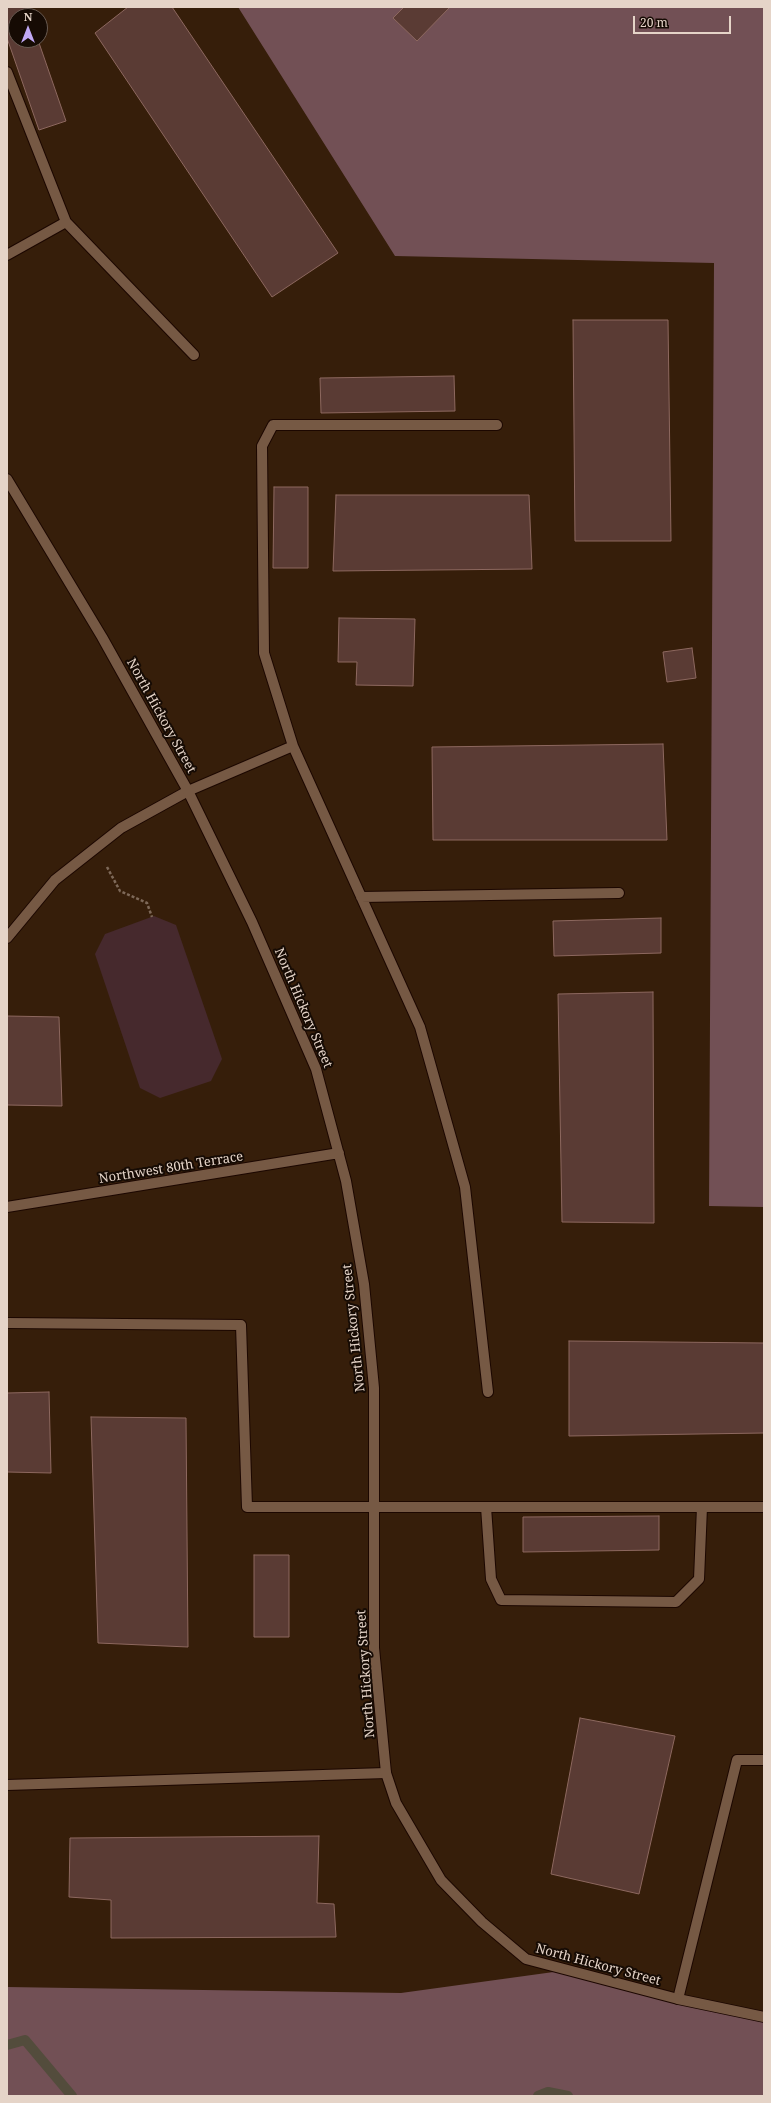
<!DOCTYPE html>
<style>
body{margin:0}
#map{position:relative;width:771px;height:2103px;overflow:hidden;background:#361e0a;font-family:"Noto Serif",serif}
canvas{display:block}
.frame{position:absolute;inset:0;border:8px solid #e5d4c8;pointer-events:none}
.north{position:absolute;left:8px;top:8px;width:40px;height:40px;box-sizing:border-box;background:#160b04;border:1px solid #695b52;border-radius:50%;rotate:0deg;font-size:11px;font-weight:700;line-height:16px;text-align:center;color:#e5d4c8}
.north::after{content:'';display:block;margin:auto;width:14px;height:18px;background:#c0a8f4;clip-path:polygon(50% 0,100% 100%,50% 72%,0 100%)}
.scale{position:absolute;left:633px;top:16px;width:98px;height:18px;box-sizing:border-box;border:2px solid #e5d4c8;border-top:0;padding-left:5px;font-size:12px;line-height:14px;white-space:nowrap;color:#e5d4c8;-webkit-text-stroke:3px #160b04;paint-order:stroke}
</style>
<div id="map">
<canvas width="771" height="2103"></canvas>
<div class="frame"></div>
<div class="north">N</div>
<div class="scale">20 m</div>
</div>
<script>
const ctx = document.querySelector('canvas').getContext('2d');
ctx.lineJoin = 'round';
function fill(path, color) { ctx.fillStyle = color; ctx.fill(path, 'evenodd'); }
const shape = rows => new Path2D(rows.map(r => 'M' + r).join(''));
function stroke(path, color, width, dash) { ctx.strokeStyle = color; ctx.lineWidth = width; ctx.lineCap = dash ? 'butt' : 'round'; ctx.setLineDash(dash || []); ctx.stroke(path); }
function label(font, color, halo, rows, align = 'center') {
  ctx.font = font + ' "Noto Serif",serif'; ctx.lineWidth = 4; ctx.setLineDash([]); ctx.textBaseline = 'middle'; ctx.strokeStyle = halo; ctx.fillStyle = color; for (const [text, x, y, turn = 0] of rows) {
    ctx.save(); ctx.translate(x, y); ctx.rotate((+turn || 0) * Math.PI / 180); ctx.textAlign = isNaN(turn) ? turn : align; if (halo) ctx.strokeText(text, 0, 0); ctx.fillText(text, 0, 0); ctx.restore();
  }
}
fill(shape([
 [154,916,176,925,222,1059,211,1081,160,1098,140,1088,95,954,105,934]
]), '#46292d');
fill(shape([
 [238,7,764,7,764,1207,709,1206,714,263,395,256],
 [568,1970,764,2017,764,2096,7,2096,7,1987,401,1993]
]), '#725055');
stroke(shape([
 [7,2045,25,2040,72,2096],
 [538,2096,548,2092,568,2096]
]), '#534c3c', 10);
const building = shape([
 [7,7,27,7,30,16,16,16,16,40,38,40,66,121,39,130,7,38,7,7],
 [128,7,172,7,338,253,272,297,95,33,128,7],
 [404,7,450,7,417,41,393,18,404,7],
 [573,320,668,320,671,541,575,541,573,320],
 [454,376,455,411,321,413,320,378,454,376],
 [274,487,308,487,308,568,273,568,274,487],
 [336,495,529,495,532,569,333,571,336,495],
 [339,618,415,619,413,686,356,685,357,662,338,662,339,618],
 [692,648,696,678,667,682,663,652,692,648],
 [663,744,667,840,433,840,432,747,663,744],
 [661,918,661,953,554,956,553,921,661,918],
 [653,992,654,1223,562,1222,558,994,653,992],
 [7,1016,59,1017,62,1106,7,1105,7,1016],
 [569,1341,764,1343,764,1433,569,1436,569,1341],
 [49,1392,51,1473,7,1472,7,1393,49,1392],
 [91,1417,186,1418,188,1647,98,1643,91,1417],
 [659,1516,659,1550,523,1552,523,1517,659,1516],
 [254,1555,289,1555,289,1637,254,1637,254,1555],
 [580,1718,675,1736,639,1894,551,1874,580,1718],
 [319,1836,317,1903,334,1904,336,1937,111,1938,111,1900,69,1897,70,1838,319,1836]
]);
fill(building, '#5a3b34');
stroke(building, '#8d685f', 1);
const service = shape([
 [7,72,66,222,194,355],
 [7,255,66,222],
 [361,897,619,893],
 [7,938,55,880,121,828,188,791,293,746],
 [7,1323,241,1325,247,1507,764,1507],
 [488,1392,465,1187,420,1027,293,746,264,653,262,446,273,425,497,425],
 [486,1507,491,1579,501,1600,676,1602,699,1579,702,1507],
 [7,1785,386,1773],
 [678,1999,737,1760,764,1760]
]);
const minor = shape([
 [7,479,102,637,188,791,252,922,316,1069,346,1181,364,1284,374,1388,374,1648,386,1773,396,1803,441,1880,482,1922,526,1959,678,1999,764,2017],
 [7,1207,339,1153]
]);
stroke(service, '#1c0700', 12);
stroke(minor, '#1c0700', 12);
stroke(shape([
 [107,867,120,891,147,903,152,917]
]), '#7e6959', 2.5, [3, 2]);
stroke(service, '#765944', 10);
stroke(minor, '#765944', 10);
label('13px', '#e5d4c8', '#160b04', [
 ["North Hickory Street",161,716,61],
 ["North Hickory Street",303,1008,67],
 ["Northwest 80th Terrace",171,1168,-9],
 ["North Hickory Street",354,1328,-96],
 ["North Hickory Street",366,1674,-94],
 ["North Hickory Street",598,1965,15]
]);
</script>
